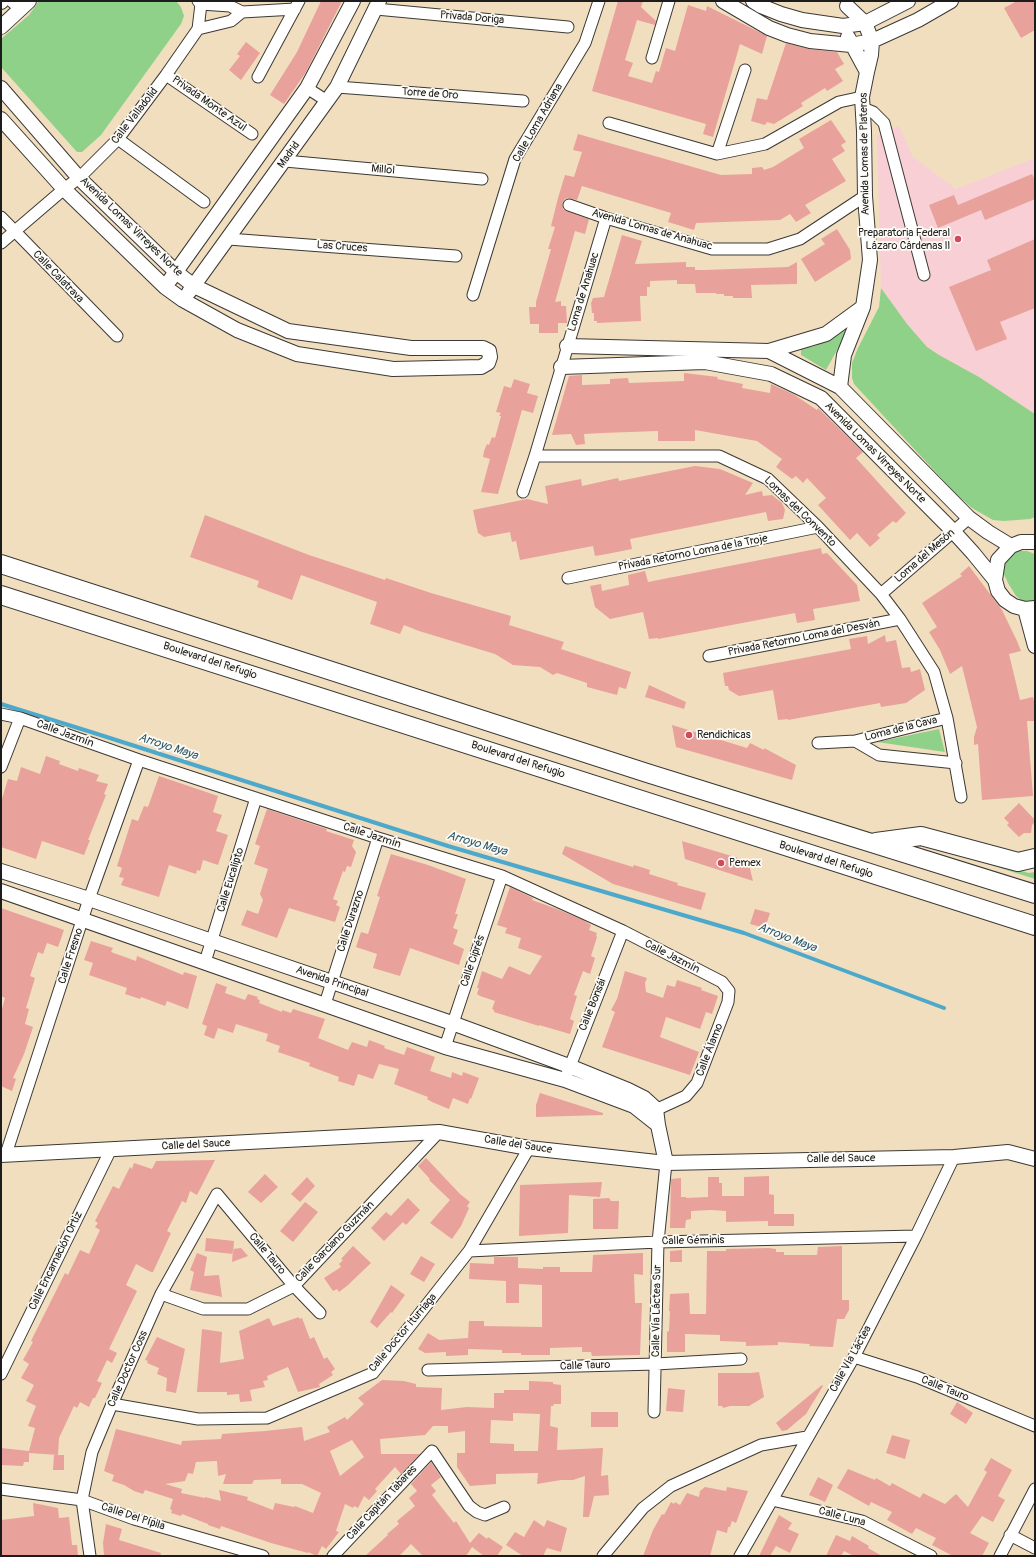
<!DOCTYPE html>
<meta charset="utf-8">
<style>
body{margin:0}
#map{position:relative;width:1036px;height:1557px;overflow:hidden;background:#f1debf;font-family:Pangolin,sans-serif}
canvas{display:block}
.frame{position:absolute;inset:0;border:2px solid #1c1c1c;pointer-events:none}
</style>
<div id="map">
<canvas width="1036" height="1557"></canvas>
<div class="frame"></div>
</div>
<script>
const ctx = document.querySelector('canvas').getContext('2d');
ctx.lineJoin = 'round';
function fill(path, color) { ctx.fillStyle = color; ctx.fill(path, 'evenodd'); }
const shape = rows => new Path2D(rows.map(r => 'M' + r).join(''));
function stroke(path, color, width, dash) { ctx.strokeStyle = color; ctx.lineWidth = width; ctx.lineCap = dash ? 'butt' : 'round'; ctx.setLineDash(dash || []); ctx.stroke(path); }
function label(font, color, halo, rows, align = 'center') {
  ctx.font = font + ' Pangolin,sans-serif'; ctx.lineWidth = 3.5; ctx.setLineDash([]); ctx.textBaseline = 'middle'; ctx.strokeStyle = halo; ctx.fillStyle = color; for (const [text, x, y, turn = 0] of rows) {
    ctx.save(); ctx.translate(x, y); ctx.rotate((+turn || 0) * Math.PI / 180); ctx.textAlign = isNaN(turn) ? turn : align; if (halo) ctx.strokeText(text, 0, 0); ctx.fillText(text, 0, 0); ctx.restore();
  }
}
fill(shape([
 [899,126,913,157,956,189,1035,158,1035,414,979,377,939,355,927,347,907,324,881,288,877,135]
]), '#f7cfd5');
fill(shape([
 [39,1,176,1,181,7,184,16,181,24,101,135,82,152,77,152,1,67,1,39,29,15],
 [881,288,907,324,927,347,939,355,979,377,1035,414,1035,517,1030,519,1004,521,993,520,972,508,955,493,854,384,852,378,852,363,858,348,879,307],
 [852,323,826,370,801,355,801,347,812,347,828,340],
 [1015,551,1027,551,1035,554,1035,602,1027,603,1022,601,1016,596,1008,583,1002,570,1004,561],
 [939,729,945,752,877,742],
 [918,842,1029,873,1035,872,1035,879]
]), '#90d189');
stroke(shape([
 [1,704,91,732,448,846,744,933,944,1008]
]), '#4ca9cb', 4);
fill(shape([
 [321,1,342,1,306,72,284,104,270,95,297,52],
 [618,1,643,1,641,7,656,21,655,25,637,20,625,60,633,63,628,76,652,83,656,71,659,72,666,48,675,51,688,5,706,11,707,6,767,36,762,54,740,44,713,137,703,134,706,124,592,91],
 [1017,1,1035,1,1035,30,1021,38,1004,8],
 [246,42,260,53,241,80,229,70,240,56,237,54],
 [786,43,809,49,837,52,844,64,835,69,843,81,827,91,825,88,801,103,803,106,774,124,767,122,765,125,751,121,757,98,767,100],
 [831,120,846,142,841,145,845,151,832,159,846,181,805,205,811,213,796,222,790,214,780,220,696,223,694,230,668,222,671,213,582,186,577,200,568,198,565,199,562,203,563,209,566,211,589,219,585,234,575,231,555,302,561,301,561,306,566,306,567,323,558,323,558,333,539,333,539,324,530,324,529,307,536,307,536,302,551,249,548,249,555,227,551,226,558,198,565,175,574,177,582,152,573,150,578,134,721,175,752,174,752,168,762,167,764,170,773,167,804,148,799,139],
 [1032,174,1035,180,1035,199,985,220,981,210,938,228,929,205,954,195,958,205],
 [837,229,850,250,851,259,815,282,801,259,825,244,821,239],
 [622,235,642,241,635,264,686,262,686,267,695,267,695,270,704,270,788,267,797,262,797,284,751,285,752,298,733,298,733,296,724,296,724,294,716,294,716,293,696,293,695,284,677,284,677,280,650,281,650,287,647,287,647,296,640,296,641,321,597,323,597,321,594,321,594,313,592,313,591,303,593,298,604,297],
 [1035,239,1035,308,1000,322,1007,339,976,351,949,287,991,270,987,260],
 [684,373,718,377,717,379,743,384,742,388,770,393,771,384,793,394,817,410,818,408,863,452,856,458,906,513,896,523,893,521,877,535,880,538,870,547,857,533,850,540,818,505,826,498,807,478,803,483,796,476,792,479,776,467,782,459,757,441,695,430,695,441,658,441,658,431,602,433,584,434,585,444,576,445,571,434,552,435,569,376,582,375,582,385,610,384,610,379,628,378,629,383,684,381],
 [514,379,530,384,527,393,538,396,533,413,522,410,498,494,481,492,490,459,483,457,484,451,487,444,489,445,492,437,495,438,501,416,499,416,501,413,496,412,504,386,511,388],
 [695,466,720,469,753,483,745,495,762,491,763,496,772,495,782,503,785,510,783,519,768,521,766,512,630,539,632,549,607,554,595,556,593,546,520,560,516,541,512,542,510,532,484,537,478,533,473,510,527,499,548,504,545,486,581,479,582,486,618,478,619,481],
 [205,515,309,555,385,580,386,578,431,593,511,616,509,625,564,642,561,649,631,672,626,689,619,687,617,695,587,687,587,683,557,673,553,675,540,667,513,665,495,654,419,631,404,625,400,634,370,624,377,602,301,575,292,600,257,587,259,581,190,557],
 [821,548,822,554,827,553,857,585,860,601,813,609,815,620,797,623,795,613,658,639,658,638,649,639,643,612,610,619,595,607,590,586,601,584,602,591,629,585,628,575,645,571,648,582],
 [969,566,1002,610,1017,641,1021,651,1009,654,1020,700,1033,697,1035,706,1035,721,1027,721,1033,796,982,800,978,744,974,745,974,737,977,727,962,666,950,674,940,650,929,632,937,627,922,603,962,576,960,574],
 [885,635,886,642,896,640,902,668,910,667,911,672,920,669,925,690,906,703,881,707,880,703,788,720,788,719,778,720,773,690,739,696,729,690,728,686,725,686,723,673,851,649,849,639,867,636,868,644],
 [649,685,686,702,684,709,645,697],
 [672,725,747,748,750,743,764,750,764,748,796,765,792,780,676,747],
 [46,756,60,761,59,764,78,771,79,768,99,775,96,781,108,784,104,794,106,795,88,840,90,840,84,855,42,841,36,859,1,847,1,802,8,779,17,781,21,767,40,774],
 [159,776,218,796,213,812,222,815,216,831,228,835,218,865,203,860,200,871,197,870,196,874,169,865,159,897,121,885,124,878,119,877,122,868,117,866,132,819,138,821,144,806,148,807],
 [1019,803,1035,820,1035,822,1032,825,1031,833,1024,833,1019,837,1007,825,1009,823,1004,818],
 [267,809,327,829,326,831,354,840,352,846,356,852,351,867,347,866,345,872,343,871,333,899,338,901,336,905,340,907,335,922,289,908,277,938,241,925,247,910,258,914,263,900,260,894,268,869,254,864,260,846,255,844],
 [682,841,748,861,753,881,685,859],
 [565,846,633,867,634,865,650,870,649,874,678,883,677,885,706,893,701,910,613,884,562,854],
 [391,854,428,865,466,879,455,914,458,914,453,928,458,930,453,944,464,949,459,965,410,948,400,976,373,968,377,954,356,947,361,932,368,934,380,897,377,896],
 [510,887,533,898,532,900,557,909,583,920,591,925,589,930,597,933,596,936,597,937,591,956,595,958,590,974,583,971,574,995,577,996,570,1019,574,1021,570,1034,539,1025,539,1026,494,1012,494,1010,492,1009,495,1001,480,996,477,994,479,988,477,988,482,971,502,979,509,966,530,975,542,956,518,948,521,938,505,933,507,928,497,925],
 [1,908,64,930,58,947,47,943,43,954,38,952,30,976,35,978,26,1008,29,1009,25,1024,33,1027,24,1054,13,1078,16,1079,12,1091,1,1086,1,1013,5,998,1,996],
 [755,909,770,913,765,928,750,924],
 [91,941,113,948,111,952,136,961,137,956,183,975,184,972,197,976,188,1009,167,1001,165,1006,141,997,140,999,125,994,127,988,89,975,93,963,84,960],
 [625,971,647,978,645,983,646,992,663,998,667,985,675,987,677,980,702,988,701,990,718,996,712,1014,706,1012,700,1029,666,1017,660,1037,699,1052,690,1075,602,1047,615,1012,611,1010,617,999],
 [216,983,227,987,225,993,245,1000,248,994,258,997,257,999,260,1000,259,1003,282,1012,282,1010,291,1013,293,1009,325,1019,318,1038,348,1050,352,1042,367,1047,369,1040,385,1046,384,1048,404,1055,407,1047,435,1057,430,1071,451,1078,452,1072,462,1076,463,1072,479,1078,471,1099,470,1098,468,1104,453,1098,449,1109,432,1102,427,1099,428,1097,394,1084,399,1069,379,1064,373,1079,358,1074,354,1086,338,1081,339,1077,309,1066,310,1063,278,1052,280,1046,266,1041,268,1034,236,1024,233,1033,218,1028,214,1039,204,1035,207,1026,202,1024],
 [540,1093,603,1113,603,1115,536,1117,536,1105],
 [426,1158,460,1194,470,1202,467,1206,469,1208,461,1226,452,1239,430,1223,450,1200,429,1180,430,1179,418,1166],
 [215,1160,197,1195,190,1191,186,1203,182,1201,167,1231,171,1233,153,1272,151,1272,136,1264,126,1285,137,1291,109,1349,117,1353,112,1363,107,1360,97,1381,102,1383,95,1398,93,1398,89,1407,80,1402,77,1408,74,1406,59,1438,58,1455,29,1453,29,1462,24,1462,23,1466,1,1465,1,1448,29,1451,35,1428,28,1426,36,1406,26,1401,34,1385,21,1378,29,1364,23,1360,33,1342,31,1341,65,1273,68,1275,80,1250,89,1254,100,1230,95,1227,98,1223,95,1221,113,1186,119,1189,130,1167,132,1169,134,1163,152,1169,156,1161],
 [265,1174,278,1187,261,1203,248,1192],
 [769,1176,769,1194,774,1195,774,1214,794,1214,794,1226,768,1226,768,1221,726,1222,726,1211,711,1210,691,1211,691,1219,686,1220,685,1228,670,1228,671,1179,681,1178,681,1197,686,1197,686,1198,708,1197,708,1177,719,1177,719,1183,722,1183,722,1196,744,1196,744,1177],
 [307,1177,315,1186,300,1202,291,1194],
 [602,1182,600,1197,569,1195,568,1233,519,1236,520,1185],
 [408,1198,420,1210,406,1225,403,1222,384,1241,371,1228,386,1212,391,1216],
 [609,1198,611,1201,619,1201,618,1229,593,1229,593,1199],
 [305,1202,318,1212,293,1242,280,1231],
 [206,1238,234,1241,233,1254,205,1251],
 [353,1246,371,1263,348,1285,339,1292,337,1289,333,1291,324,1278,341,1267,339,1264,343,1260,341,1259],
 [842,1246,842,1300,849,1300,849,1310,844,1319,837,1319,833,1347,809,1346,810,1344,778,1342,778,1345,746,1346,746,1342,720,1341,720,1335,685,1334,685,1352,667,1352,667,1332,669,1331,670,1311,669,1311,670,1294,689,1293,690,1314,706,1314,707,1251,726,1251,726,1249,769,1248,776,1249,776,1252,784,1252,784,1255,817,1255,818,1247],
 [241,1248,248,1256,232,1262,233,1249],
 [682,1250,682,1262,670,1262,670,1251],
 [197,1253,207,1257,204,1276,219,1275,222,1297,190,1290,194,1272,190,1270],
 [643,1253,643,1275,634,1274,635,1303,642,1303,640,1355,592,1356,591,1352,582,1352,582,1347,550,1348,550,1355,521,1355,521,1353,502,1353,502,1350,468,1349,468,1355,446,1356,446,1352,425,1353,418,1349,428,1333,439,1340,468,1338,469,1321,484,1321,484,1326,542,1327,542,1285,519,1284,519,1303,506,1303,506,1281,469,1279,470,1263,494,1264,494,1257,518,1257,518,1268,543,1269,543,1267,560,1267,560,1272,592,1272,593,1255],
 [421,1256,435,1264,424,1282,410,1274],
 [391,1285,405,1295,392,1313,391,1312,377,1328,370,1322],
 [299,1317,299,1319,302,1318,310,1339,314,1337,324,1359,327,1357,335,1369,331,1372,333,1375,319,1384,320,1387,298,1392,288,1367,267,1376,268,1380,263,1381,265,1387,250,1390,252,1401,240,1402,239,1394,227,1395,227,1392,197,1392,202,1329,222,1332,220,1363,244,1359,239,1331,269,1318,273,1326],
 [157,1337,185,1349,176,1393,166,1391,167,1378,157,1374,159,1368,147,1363,148,1361,145,1360],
 [759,1372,764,1397,749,1406,730,1406,723,1408,722,1406,718,1406,718,1373,751,1373],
 [382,1380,404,1381,416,1384,416,1387,442,1388,441,1410,467,1407,494,1408,494,1393,504,1393,504,1390,529,1390,529,1381,553,1382,553,1384,561,1385,561,1404,554,1404,553,1406,551,1406,550,1426,558,1428,557,1450,603,1448,601,1476,608,1475,609,1495,594,1496,589,1517,583,1517,585,1476,573,1480,561,1480,537,1484,538,1473,496,1474,496,1484,470,1486,457,1467,457,1453,465,1453,465,1431,448,1433,448,1426,433,1426,425,1435,380,1439,381,1454,420,1454,401,1474,395,1467,375,1489,377,1491,369,1500,364,1496,358,1508,354,1506,353,1508,345,1504,336,1531,339,1532,326,1549,322,1546,317,1556,308,1552,308,1553,271,1543,221,1526,220,1529,208,1525,208,1524,182,1514,181,1516,171,1513,172,1510,170,1509,173,1499,145,1490,143,1494,134,1491,124,1485,112,1481,114,1475,104,1471,116,1429,181,1445,182,1441,221,1439,222,1434,265,1431,302,1427,304,1441,330,1432,327,1427,345,1417,347,1420,364,1404,358,1398],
 [513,1413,540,1414,538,1451,514,1451,514,1444,490,1443,491,1420,513,1421],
 [352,1440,364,1457,340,1476,330,1451],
 [217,1461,218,1476,226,1474,223,1484,252,1484,254,1480,281,1479,281,1484,302,1484,321,1493,313,1513,295,1506,294,1507,275,1503,273,1510,247,1500,248,1497,219,1490,221,1501,205,1497,205,1498,181,1493,182,1489,165,1484,185,1481,188,1473,193,1474,196,1462],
 [822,1385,823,1386,806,1414,787,1430,782,1431,776,1423],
 [668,1388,685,1390,683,1412,666,1411],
 [957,1402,973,1413,966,1424,950,1414],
 [591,1412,618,1412,618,1427,591,1427],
 [892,1435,910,1440,905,1459,886,1453],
 [54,1455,64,1455,64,1470,53,1470],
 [991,1458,1012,1470,998,1496,1005,1500,993,1522,982,1516,970,1533,989,1543,982,1556,953,1556,932,1545,936,1538,916,1528,912,1534,887,1520,892,1512,871,1502,869,1506,837,1488,848,1469,875,1480,876,1478,890,1486,892,1483,920,1498,923,1493,945,1504,956,1494,968,1507,987,1472,984,1470],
 [431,1462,441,1477,431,1485,436,1491,432,1495,454,1523,456,1521,470,1543,479,1533,487,1539,488,1537,503,1547,497,1556,484,1556,472,1547,466,1556,423,1556,411,1544,399,1556,365,1556,388,1535,387,1534,399,1524,397,1521,415,1506,409,1498,417,1491,411,1484],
 [818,1477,833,1485,825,1502,809,1495],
 [705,1487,726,1491,727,1487,748,1491,736,1523,732,1521,730,1527,728,1527,727,1533,717,1530,710,1556,643,1556,653,1530,662,1514,664,1515,671,1502,674,1504,675,1502,680,1505,687,1493,699,1497,700,1491],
 [33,1503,58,1508,59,1518,69,1517,72,1545,77,1545,78,1556,1,1556,1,1520,34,1516],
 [779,1515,792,1523,788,1529,799,1534,790,1553,776,1546,770,1556,759,1556],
 [534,1520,544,1527,547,1520,567,1528,561,1552,547,1548,543,1556,523,1556,506,1545,515,1532,524,1537],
 [106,1524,122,1529,119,1540,161,1553,160,1556,104,1556,103,1543],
 [836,1535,850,1541,852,1536,869,1546,868,1548,882,1556,854,1556,844,1551,841,1556,826,1556]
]), '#e9a19b');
const minor = shape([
 [11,1,20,9],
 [201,4,230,6,242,12,295,9],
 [376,9,568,27],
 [198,29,231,21,242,12],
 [652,58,669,1],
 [166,75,252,134],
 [258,77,299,1],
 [337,87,523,101],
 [307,88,327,101],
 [863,108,873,112,884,123,924,275],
 [609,123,717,154,765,144,839,102,862,97],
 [118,139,204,202],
 [717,154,745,70],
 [285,161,482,179],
 [569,205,606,218,712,249,768,249,800,239,865,196],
 [1,217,117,336],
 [228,239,456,256],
 [1,243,64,189,79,178,118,139,166,75,198,29,201,4,198,1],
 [473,295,515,159,585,43,599,1],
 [535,456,719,456,768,479,818,527,881,594,900,619,934,672,947,718,961,797],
 [523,492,535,456,606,218],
 [568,578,818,527],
 [881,594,969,518],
 [709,656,900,619],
 [1,714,20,718,139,760,378,838,502,876,623,931,722,982,729,991,728,1002,697,1083,686,1096,649,1113],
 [855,741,879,755,956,763],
 [818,743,855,741,947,718],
 [1,767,20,718],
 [205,962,256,798],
 [325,1004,378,838],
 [445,1047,502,876],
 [567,1074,623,931],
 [6,1154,89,899,139,760],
 [469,1251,658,1242,916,1236],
 [161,1294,203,1309,248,1309,294,1286,439,1132],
 [854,1357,917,1377,1035,1426],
 [428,1370,656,1364,741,1359],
 [1,1374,111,1149],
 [112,1404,198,1419,267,1418,373,1373,469,1251,529,1148],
 [654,1412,658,1242,666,1163],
 [1,1489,82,1500,134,1519,263,1556],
 [772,1500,862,1521,931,1556],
 [1010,1535,1035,1548],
 [90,1556,82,1500,92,1452,112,1404,161,1294,217,1194,294,1286,320,1313],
 [333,1556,432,1451,469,1506,477,1512,485,1515,504,1507],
 [603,1556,643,1508,671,1486,761,1445,807,1437],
 [740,1556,854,1357,916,1236,954,1157],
 [1000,1556,1035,1489]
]);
const tertiary = shape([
 [723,1,769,28,787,35,810,41,851,45,872,41,918,20,951,1],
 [753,1,761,6,781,14,802,20,843,26,865,23,908,1],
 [1,2,2,1],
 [1,27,29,1],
 [848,37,867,72],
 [1,88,79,178,176,272,194,286,288,331,411,348,483,348,489,351,490,357,488,363,481,367,393,369,297,354,237,330,183,300,165,287,64,189,1,119],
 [170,280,307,88,353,1],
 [189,292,337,87,379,1],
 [567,346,769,351,840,387,969,518,988,532,1011,546],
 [769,351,826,334,863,307],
 [561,367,705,362,771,374,821,398,953,531,973,553,995,580],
 [840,387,844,355,863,307,870,260,865,196,864,131,862,97,867,72,871,55,872,41,865,23,847,6],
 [1035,542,1021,542,1011,546,998,560,995,580,998,591,1005,600,1014,606,1025,609,1035,608],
 [1025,609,1035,646],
 [1,871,89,899,452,1023,569,1066,628,1090,644,1098,656,1109,658,1125,666,1163],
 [1,891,445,1047,565,1080,634,1106,658,1125],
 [1,1155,439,1132,529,1148,666,1163,954,1157,1008,1152,1035,1159]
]);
const primary = shape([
 [1,564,647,773,1035,894],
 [1,595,1035,926],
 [876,842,921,836,1018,862,1035,858]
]);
stroke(minor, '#3c3934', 13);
stroke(tertiary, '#3c3934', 16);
stroke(primary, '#3c3934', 20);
stroke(minor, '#fff', 11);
stroke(tertiary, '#fff', 14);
stroke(primary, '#fff', 18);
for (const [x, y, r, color] of [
 [958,239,4,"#d1495b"],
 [689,735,4,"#d1495b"],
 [721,863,4,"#d1495b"]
]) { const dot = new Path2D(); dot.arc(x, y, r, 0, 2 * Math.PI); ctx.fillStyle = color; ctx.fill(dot); stroke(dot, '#fdfcf7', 1.5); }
label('11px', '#1c1c1c', '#fdfcf7', [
 ["Privada Doriga",472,18,5],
 ["Torre de Oro",430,94,4],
 ["Privada Monte Azul",209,104,35],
 ["Calle Valladolid",135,116,-52],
 ["Calle Loma Adriana",538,123,-60],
 ["Avenida Lomas de Plateros",865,154,-91],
 ["Madrid",289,155,-54],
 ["Millol",383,170,5],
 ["Avenida Lomas Virreyes Norte",131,227,44],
 ["Avenida Lomas de Anahuac",652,230,16],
 ["Las Cruces",342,247,4],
 ["Calle Calatrava",58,277,46],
 ["Loma de Anahuac",584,292,-73],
 ["Avenida Lomas Virreyes Norte",875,453,45],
 ["Lomas del Convento",800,512,44],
 ["Privada Retorno Loma de la Troje",693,553,-11],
 ["Loma del Mesón",925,556,-41],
 ["Privada Retorno Loma del Desván",804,638,-11],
 ["Boulevard del Refugio",210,661,18],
 ["Loma de la Cava",901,729,-14],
 ["Calle Jazmín",65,734,20],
 ["Boulevard del Refugio",518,760,18],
 ["Calle Jazmín",372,836,18],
 ["Boulevard del Refugio",826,860,18],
 ["Calle Eucalipto",231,880,-73],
 ["Calle Durazno",351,921,-72],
 ["Calle Fresno",71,956,-72],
 ["Calle Jazmín",672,957,27],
 ["Calle Ciprés",473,961,-71],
 ["Avenida Principal",332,982,19],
 ["Calle Bonsái",593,1005,-68],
 ["Calle Álamo",710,1050,-69],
 ["Calle del Sauce",196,1145,-3],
 ["Calle del Sauce",518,1145,9],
 ["Calle del Sauce",841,1159,-1],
 ["Calle Géminis",693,1241,-1],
 ["Calle Garciano Guzmán",335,1242,-46],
 ["Calle Tauro",267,1254,50],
 ["Calle Encarnación Ortiz",56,1261,-64],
 ["Calle Vía Láctea Sur",657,1311,-89],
 ["Calle Doctor Iturriaga",403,1333,-50],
 ["Calle Vía Láctea",851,1359,-61],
 ["Calle Tauro",585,1366,-2],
 ["Calle Doctor Coss",128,1369,-66],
 ["Calle Tauro",945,1389,22],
 ["Calle Capitán Tabares",382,1503,-47],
 ["Calle Del Pípila",133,1517,18],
 ["Calle Luna",842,1517,15]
]);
label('11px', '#1c1c1c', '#fdfcf7', [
 ["Preparatoria Federal",950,233,"right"],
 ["Lázaro Cárdenas ll",950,246,"right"],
 ["Rendichicas",697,735],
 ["Pemex",729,863]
], 'left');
label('italic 12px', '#325b6b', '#fdfcf7', [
 ["Arroyo Maya",168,747,18],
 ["Arroyo Maya",477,844,16],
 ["Arroyo Maya",787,938,21]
]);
</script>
